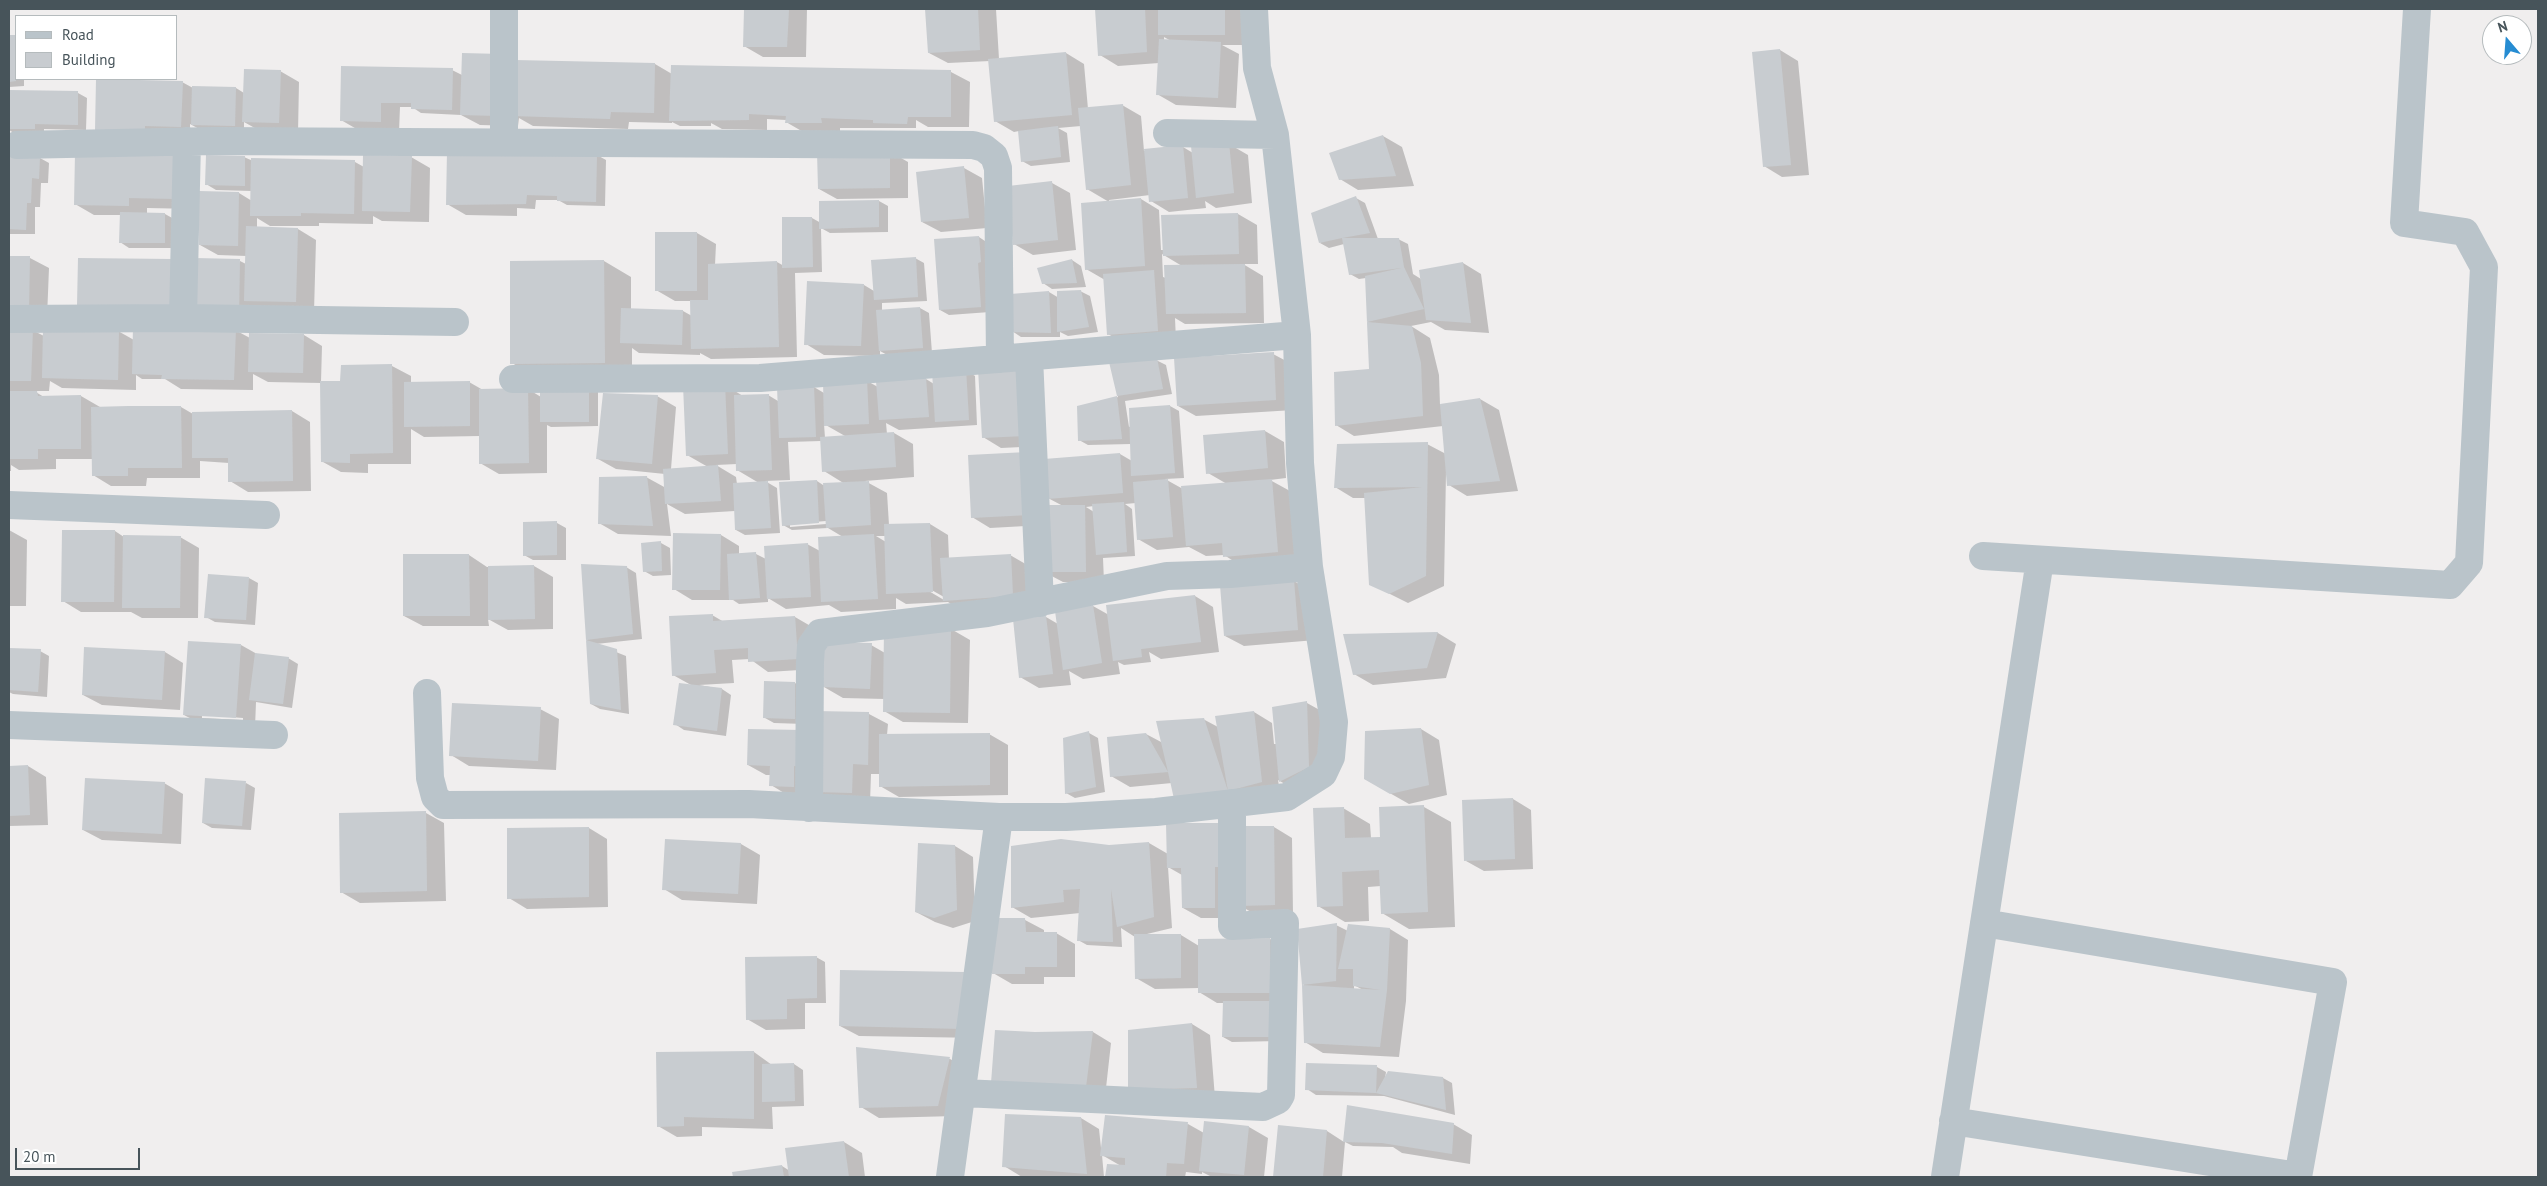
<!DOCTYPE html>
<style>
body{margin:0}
#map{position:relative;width:2547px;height:1186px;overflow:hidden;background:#f0eeee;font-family:"PT Sans",sans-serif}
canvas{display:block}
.frame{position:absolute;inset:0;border:10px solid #47545a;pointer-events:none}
.legend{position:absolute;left:15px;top:15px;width:162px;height:65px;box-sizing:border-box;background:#fff;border:1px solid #b5bbbd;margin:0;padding:6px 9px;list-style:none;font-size:15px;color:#47545a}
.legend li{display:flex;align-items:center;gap:10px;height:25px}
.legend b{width:25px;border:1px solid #b5bbbd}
.north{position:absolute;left:2482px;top:15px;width:50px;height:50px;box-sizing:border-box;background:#fff;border:1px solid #b5bbbd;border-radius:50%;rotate:342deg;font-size:14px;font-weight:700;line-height:20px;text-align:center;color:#47545a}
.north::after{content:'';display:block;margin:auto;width:18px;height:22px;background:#268cd2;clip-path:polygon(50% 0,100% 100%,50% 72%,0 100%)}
.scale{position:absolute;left:15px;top:1148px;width:125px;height:22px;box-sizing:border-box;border:2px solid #47545a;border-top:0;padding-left:6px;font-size:15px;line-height:18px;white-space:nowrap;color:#47545a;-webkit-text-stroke:4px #fff;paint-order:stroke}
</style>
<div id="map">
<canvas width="2547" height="1186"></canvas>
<div class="frame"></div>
<ul class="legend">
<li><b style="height:6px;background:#bac4ca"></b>Road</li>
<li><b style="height:14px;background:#c8ccd0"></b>Building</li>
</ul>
<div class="north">N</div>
<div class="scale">20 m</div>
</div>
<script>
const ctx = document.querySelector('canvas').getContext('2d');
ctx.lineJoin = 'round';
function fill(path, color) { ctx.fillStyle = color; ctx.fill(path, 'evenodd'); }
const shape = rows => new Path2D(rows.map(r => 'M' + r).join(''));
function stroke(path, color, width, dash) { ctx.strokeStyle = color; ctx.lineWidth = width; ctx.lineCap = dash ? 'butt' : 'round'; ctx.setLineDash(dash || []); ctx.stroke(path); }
fill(shape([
 [745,9,807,9,806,57,763,57,744,46],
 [927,9,996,9,999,59,1066,53,1084,64,1088,109,1122,105,1141,116,1144,151,1183,147,1193,153,1229,144,1248,155,1252,203,1216,208,1205,201,1206,208,1169,212,1151,201,1150,195,1109,200,1109,202,1141,199,1159,210,1161,250,1164,250,1163,216,1238,214,1257,225,1258,264,1243,264,1263,276,1264,323,1185,324,1175,318,1176,341,1127,345,1108,334,1105,280,1086,269,1109,202,1087,189,1081,126,1058,128,1067,133,1070,162,1031,166,1022,161,1019,131,1014,132,995,121,990,61,948,63,929,53],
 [1162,254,1182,266,1166,278,1163,277],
 [1096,9,1243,9,1243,45,1222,45,1239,54,1236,108,1176,105,1157,94,1159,63,1118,66,1100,55],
 [1164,37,1171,41,1164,41],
 [9,36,16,36,16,79,24,79,24,86,9,87],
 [1780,50,1798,61,1809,175,1782,177,1764,166],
 [516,61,655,64,672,74,951,72,970,82,969,127,928,127,916,120,916,128,840,128,840,133,805,133,786,122,786,120,767,119,767,130,722,129,711,123,711,126,680,126,672,122,672,123,629,122,628,129,533,126,519,118,518,126,480,125,461,115,421,113,412,107,400,107,399,132,360,131,341,120,452,70,462,75],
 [280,71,299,82,298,133,262,132,244,122,244,131,201,130,190,124,190,131,115,140,182,82,193,88,236,88,244,93],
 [9,91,78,93,87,98,86,130,44,129,44,134,14,133,9,130],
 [1383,136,1402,147,1414,186,1358,190,1340,179],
 [889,151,908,162,908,198,837,199,819,189],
 [76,154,195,209,147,208,147,214,165,214,174,219,173,248,129,248,120,242,121,215,94,215,75,204],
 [597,155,606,160,605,206,567,205,558,200,536,200,535,209,517,208,517,216,466,215,447,204],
 [244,157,253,161,355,162,364,167,411,157,430,168,429,222,382,221,373,216,373,224,319,223,319,226,270,226,257,218,257,228,298,229,316,240,314,312,214,323,240,261,246,264,247,256,218,255,200,245,200,193,239,193,252,201,252,191,216,190,206,184],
 [9,158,40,158,49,163,48,183,41,183,40,207,35,207,35,234,9,234],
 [964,168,982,178,987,228,941,232,922,222],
 [1052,183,1070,193,1076,250,1033,255,1014,244],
 [1356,198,1365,203,1378,239,1398,239,1408,244,1413,274,1421,279,1463,263,1481,274,1489,333,1445,330,1431,322,1411,326,1430,338,1439,375,1440,405,1480,399,1499,410,1518,491,1467,496,1449,485,1447,472,1446,472,1444,586,1408,603,1370,584,1366,498,1353,498,1335,487,1427,444,1446,454,1443,426,1354,436,1336,425,1370,370,1366,278,1359,279,1350,274,1344,244,1329,248,1320,243],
 [879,201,888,206,888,232,830,233,821,228,822,272,795,273,797,357,711,359,700,353,700,355,639,353,632,348,632,378,539,379,512,363,604,261,631,277,631,309,683,311,692,316,692,301,675,301,656,290,657,233,697,233,716,244,715,265,777,262,784,266,812,218,821,223],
 [979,237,988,243,990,312,949,315,940,310],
 [9,257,30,258,49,268,47,318,9,317],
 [915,258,924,263,927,301,882,303,882,311,920,308,929,313,932,353,889,356,880,351,880,356,824,355,806,344,864,285,874,291],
 [1072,260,1081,266,1086,287,1052,289,1043,283],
 [1080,291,1090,296,1098,332,1068,336,1060,332,1060,337,1021,337,1012,331,1049,292,1059,298],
 [9,329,32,330,44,336,118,331,134,340,235,330,250,338,304,335,322,346,321,382,342,382,342,367,392,366,411,376,411,383,469,382,483,390,528,389,541,397,598,391,598,426,551,427,547,425,547,473,499,474,480,463,480,436,424,437,411,429,411,464,368,464,368,473,341,472,323,462,321,383,268,382,253,374,253,390,181,389,165,379,142,379,136,375,136,390,62,388,50,381,49,391,34,391,44,397,81,396,100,407,181,407,193,414,292,411,310,422,311,491,248,492,230,481,229,463,200,461,200,478,147,478,146,486,111,486,93,475,93,459,56,459,56,469,19,470,11,465,11,471,9,471],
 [1273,354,1292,364,1294,410,1196,416,1178,406],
 [1156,360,1166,365,1172,394,1125,401,1129,427,1170,406,1179,411,1184,478,1165,479,1183,489,1227,484,1208,473,1205,436,1265,431,1284,442,1286,478,1270,480,1290,491,1296,562,1243,567,1224,555,1206,556,1189,547,1157,550,1138,539,1136,503,1125,504,1132,509,1135,556,1103,558,1104,582,1063,582,1044,572,1044,525,990,528,972,517,1045,464,1120,454,1132,461,1131,444,1088,445,1079,440,1078,407,1118,397,1111,363],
 [1046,497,1063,506,1047,506],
 [1094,506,1094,512,1086,507],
 [966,370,975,376,977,425,899,430,886,423,887,434,894,433,913,444,914,477,865,481,887,493,889,525,930,524,948,535,949,559,1010,555,1029,566,1031,606,962,611,948,602,906,604,896,598,896,609,841,612,829,605,786,609,768,598,768,602,739,604,733,600,692,600,674,589,721,535,739,546,739,555,756,554,766,559,807,544,820,551,843,537,828,528,792,530,783,525,817,481,823,485,845,484,824,471,821,441,788,442,790,480,765,481,777,488,780,533,745,535,736,530,735,511,685,514,667,504,671,536,618,534,599,523,646,477,666,488,665,474,616,469,598,459,657,396,676,407,671,469,708,467,687,455,725,385,743,396,768,395,778,401,814,387,824,393,867,381,878,387,926,379,934,384],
 [824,424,845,436,825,438],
 [737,464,737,470,759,483,737,484,736,477,716,465],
 [826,521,826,524,790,527,790,524],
 [876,536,886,536,886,542],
 [928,588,944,597,944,600,927,590],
 [979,371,1043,446,1001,448,983,437],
 [557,523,566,528,566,560,533,560,524,555],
 [9,530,27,540,26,606,9,606],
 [115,531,124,537,180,537,199,548,198,618,142,618,131,612,81,612,63,601],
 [661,543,670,548,671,575,653,576,644,571],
 [469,555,487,567,534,566,553,577,553,629,508,630,488,619,489,626,423,626,404,616],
 [626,567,636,573,642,639,596,644,626,656,629,714,600,709,591,704,587,640],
 [249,578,258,583,255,625,215,622,206,617],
 [1294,581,1312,592,1316,640,1244,646,1225,636],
 [1195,596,1213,607,1219,652,1161,659,1149,652,1151,662,1124,665,1118,662,1120,674,1083,679,1069,671,1071,685,1039,688,1020,677,1046,617,1058,624,1093,606,1109,615],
 [712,615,724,622,795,617,814,628,816,669,768,672,750,659,732,660,734,683,699,685,722,689,731,695,726,736,684,730,675,724,691,685,673,675],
 [951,629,970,640,968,723,903,722,884,711,885,699,843,698,824,687,871,645,885,653],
 [1438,633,1456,644,1446,678,1373,685,1354,674,1345,635],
 [241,645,257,654,288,658,298,664,292,708,256,702,255,728,203,725,184,715],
 [202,715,243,718,243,720,202,718],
 [9,649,40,651,49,656,47,697,13,694,9,692],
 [165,652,183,663,180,710,102,705,83,695],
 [795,683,804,689,804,724,774,723,765,718],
 [1307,703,1325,713,1327,777,1299,792,1278,780,1280,792,1247,801,1172,783,1130,787,1111,776,1146,734,1163,743,1203,719,1218,727,1254,712,1272,723,1274,744,1277,744],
 [540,709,559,719,556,770,469,766,451,755],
 [816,712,869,714,888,724,887,735,989,734,1008,745,1008,795,899,797,880,786,880,774,871,774,870,803,789,796,771,785,771,775,766,775,748,765,802,731],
 [1421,729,1439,740,1447,795,1409,804,1365,779],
 [1089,733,1098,738,1105,792,1075,798,1066,793,1064,739],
 [28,766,46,777,48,825,9,826,9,767],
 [164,783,183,794,181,844,102,840,83,830],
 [246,783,255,788,251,830,212,828,203,823],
 [1513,799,1531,810,1533,869,1484,871,1466,861],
 [1424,807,1451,822,1455,927,1409,929,1382,913,1381,886,1368,887,1369,921,1345,922,1318,906,1343,808,1370,824,1371,838,1381,838,1380,808],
 [426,813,444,823,446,901,360,903,341,892],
 [1274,827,1292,838,1293,915,1258,916,1239,905,1233,918,1201,918,1183,908,1182,875,1168,867,1172,928,1147,934,1181,935,1199,946,1199,940,1270,939,1289,950,1279,1041,1232,1042,1223,1037,1224,1003,1217,1003,1199,992,1199,988,1155,989,1136,978,1135,937,1121,928,1122,947,1087,945,1078,940,1080,913,1031,918,1012,907,1109,846,1149,843,1168,854,1238,830],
 [589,828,607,839,608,907,527,909,509,898],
 [667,840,741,844,760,855,757,904,682,900,664,889],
 [955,846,973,857,975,921,953,928,935,922,916,912],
 [993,920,1025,920,1044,930,1044,933,1056,933,1075,944,1075,977,1044,977,1044,984,1012,984,993,973],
 [1336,925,1348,931,1390,929,1408,940,1406,1001,1399,1057,1323,1053,1305,1042,1304,985,1298,930],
 [1354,985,1363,990,1354,989],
 [816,957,825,962,826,1003,805,1003,805,1029,766,1030,747,1019],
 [983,984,982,1038,859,1036,840,1026],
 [1192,1024,1210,1035,1215,1098,1148,1100],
 [1093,1032,1111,1043,1105,1097,1045,1094,1035,1033],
 [858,1049,950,1059,968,1069,956,1116,879,1118,861,1107],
 [754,1052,772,1065,794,1064,803,1070,804,1106,772,1107,773,1129,702,1127,702,1136,677,1137,658,1126],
 [1377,1067,1386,1072,1385,1079,1443,1078,1452,1083,1455,1115,1384,1096,1316,1095,1307,1089],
 [1348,1107,1453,1124,1472,1135,1470,1164,1402,1153,1393,1147,1353,1146,1345,1142,1342,1177,1274,1177,1279,1127,1327,1131,1344,1142],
 [1081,1118,1099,1129,1101,1148,1188,1124,1204,1133,1205,1122,1249,1127,1268,1138,1264,1177,1212,1177,1202,1172,1202,1174,1186,1172,1185,1177,1107,1177,1108,1165,1121,1166,1102,1155,1104,1177,1022,1177,1004,1166],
 [844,1142,862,1153,865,1177,734,1177,734,1173,782,1166,790,1171]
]), '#0003');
fill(shape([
 [744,9,789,9,787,47,743,47],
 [925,9,978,9,980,50,928,53],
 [1095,9,1145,9,1147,52,1098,56],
 [1158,9,1225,9,1225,35,1158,35],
 [9,35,16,35,16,81,9,82],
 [1159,39,1221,42,1218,98,1156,95],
 [1780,49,1791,165,1763,167,1752,52],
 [1066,52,1072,115,994,122,988,59],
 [462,53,502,54,500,116,460,115],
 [515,60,655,63,654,113,611,112,610,119,513,116],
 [671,65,951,70,951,117,908,117,907,124,873,123,873,120,821,118,822,123,785,123,786,116,749,114,749,120,669,121],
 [341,66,453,68,452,110,411,109,411,103,381,103,381,122,340,121],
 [244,69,281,70,279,123,242,122],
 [96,79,183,81,181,127,145,126,145,131,95,130],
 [192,86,236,87,235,126,191,125],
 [9,90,78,91,78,125,35,124,35,129,9,129],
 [1123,104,1131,185,1086,190,1078,108],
 [1058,126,1061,157,1021,162,1018,131],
 [1383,135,1396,176,1339,180,1329,153],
 [1229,143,1234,193,1196,198,1191,146],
 [1183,145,1188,198,1149,202,1144,149],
 [890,150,890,188,818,189,817,152],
 [447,151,597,154,596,202,557,201,557,196,527,195,526,204,446,205],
 [75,153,178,155,177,199,129,198,129,206,74,205],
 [206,155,245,156,245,186,205,185],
 [363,155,412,156,410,212,362,211],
 [9,156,40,157,39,179,32,178,31,203,27,203,26,230,9,229],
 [251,158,355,160,354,214,301,213,301,216,250,216],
 [964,166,969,218,921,222,916,172],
 [1052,181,1058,240,1013,245,1008,186],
 [199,191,239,192,238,246,199,245],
 [1356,196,1370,233,1342,238,1399,238,1404,267,1424,309,1367,322,1412,326,1421,363,1423,416,1335,426,1334,372,1369,369,1365,276,1401,268,1349,275,1342,238,1319,243,1311,213],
 [1141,198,1145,266,1085,270,1081,203],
 [879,200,879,227,819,229,819,201],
 [120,212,165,213,165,243,119,243],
 [1238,213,1239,254,1163,256,1161,215],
 [782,217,812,217,813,267,782,268],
 [246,226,298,228,296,302,244,301],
 [655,232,697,232,697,291,655,291],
 [979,236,981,262,978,263,981,307,939,310,934,239],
 [9,256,30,256,29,308,9,308],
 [916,257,918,297,874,300,871,260],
 [78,258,173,259,172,307,77,305],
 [195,258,240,259,239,314,194,313],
 [1072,259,1077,283,1042,284,1037,268],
 [604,260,605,363,510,364,510,261],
 [777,261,779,347,691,349,690,300,708,300,708,264],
 [1463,262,1471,323,1426,320,1419,270],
 [1245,264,1246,313,1166,314,1164,265],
 [1154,270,1158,331,1107,335,1103,274],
 [807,281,864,284,861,346,804,345],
 [1081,290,1089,327,1057,332,1057,291],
 [1049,291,1051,333,1010,332,1010,294],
 [920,307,923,348,879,351,876,310],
 [621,308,683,310,682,345,620,343],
 [133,326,236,328,234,380,161,379,162,375,132,374],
 [9,328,33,328,31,381,9,381],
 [43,328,119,329,118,380,42,378],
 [249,333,304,334,303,373,248,372],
 [1274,352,1276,400,1177,406,1174,358],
 [1157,358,1163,389,1117,396,1109,362],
 [392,364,393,453,350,454,350,463,321,462,320,381,340,381,341,365],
 [1020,367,1024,436,982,438,978,369],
 [966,369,969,420,935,422,932,371],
 [926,378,929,417,879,420,876,381],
 [867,379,869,424,824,426,823,381],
 [470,381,470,426,404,427,404,382],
 [589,384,589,422,540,422,540,385],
 [725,384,728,454,686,456,683,385],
 [814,386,816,437,779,438,777,387],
 [528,388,529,463,479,464,479,389],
 [9,391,37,391,38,396,81,395,81,449,38,449,38,459,9,459],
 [603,393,658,395,652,464,596,459],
 [769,394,772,470,736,471,734,395],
 [1117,396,1122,439,1078,441,1077,406],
 [1480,398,1500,481,1447,486,1440,404],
 [1170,405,1175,473,1131,476,1129,408],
 [128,406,181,406,182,468,128,468,128,476,92,476,91,407],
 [292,410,293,481,228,482,228,458,192,458,192,412],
 [1265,430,1268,468,1206,474,1203,435],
 [894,432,896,467,822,472,820,437],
 [1428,442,1426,576,1389,594,1369,585,1364,493,1423,487,1334,488,1337,444],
 [1027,452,1029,515,971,518,968,455],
 [1120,453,1123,493,1047,499,1044,459],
 [718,465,721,501,665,504,663,469],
 [647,476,653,526,598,524,599,477],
 [1168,479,1173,537,1137,540,1133,482],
 [1272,479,1278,552,1223,557,1222,543,1186,546,1181,486],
 [817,480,819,523,782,526,779,482],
 [768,481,771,528,735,530,733,483],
 [869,481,871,525,826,528,823,483],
 [1124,502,1127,552,1096,555,1092,504],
 [1043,505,1085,505,1086,572,1043,572],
 [557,521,557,555,523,556,523,522],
 [930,523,933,592,886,594,884,524],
 [62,530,115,530,114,602,61,602],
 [673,533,721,534,720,590,672,590],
 [874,534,878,599,821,602,818,537],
 [123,535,181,536,180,608,122,608],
 [661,541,662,571,643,572,641,543],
 [808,543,811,597,767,599,764,546],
 [756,552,760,598,729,600,727,554],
 [403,554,469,554,470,616,403,616],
 [1011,554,1013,596,943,601,940,558],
 [581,564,627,566,633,634,586,640],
 [534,565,535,619,488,620,488,566],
 [208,574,249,577,246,620,204,618],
 [1294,580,1298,630,1224,636,1220,585],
 [1195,595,1201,642,1141,649,1142,657,1113,661,1106,605],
 [1093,605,1102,663,1063,670,1055,611],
 [713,614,713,621,795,616,798,659,748,662,748,648,714,650,716,673,672,676,669,616],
 [1046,616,1053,674,1019,678,1013,619],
 [884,627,951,628,950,713,883,712],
 [1438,632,1427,668,1353,675,1343,634],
 [586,640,617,649,621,710,590,704],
 [188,641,241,644,236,718,183,715],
 [824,642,872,643,870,689,823,687],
 [84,647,165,651,162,700,82,695],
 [9,648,41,649,38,692,9,690],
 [255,653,289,657,283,704,249,700],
 [764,681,795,682,795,719,763,718],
 [679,683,722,688,717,731,673,725],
 [1307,701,1309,767,1279,782,1272,707],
 [452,703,541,707,538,761,449,756],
 [815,711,869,712,868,765,853,764,852,793,817,792],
 [1254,711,1262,782,1228,791,1215,716],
 [1204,718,1228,791,1174,799,1168,772,1110,777,1107,737,1146,733,1168,772,1156,721],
 [1421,728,1429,785,1390,794,1364,779,1365,731],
 [748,729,802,730,801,767,794,766,794,787,769,786,770,766,747,765],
 [1089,731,1096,787,1065,794,1063,738],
 [990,733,990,785,879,787,879,734],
 [28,765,30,815,9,816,9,766],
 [85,778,165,782,162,834,82,830],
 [205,778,246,781,242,826,202,823],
 [1513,798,1515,859,1464,861,1462,800],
 [1424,805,1428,912,1381,914,1379,870,1342,872,1343,906,1317,907,1313,808,1344,807,1345,838,1380,837,1379,807],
 [426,811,427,891,340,893,339,813],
 [1166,823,1228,823,1228,867,1215,867,1215,908,1182,908,1181,868,1167,868],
 [1237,826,1274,826,1275,905,1238,906],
 [589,827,589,897,507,899,507,828],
 [665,839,741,843,738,894,662,890],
 [1061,839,1109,845,1149,842,1154,917,1117,927,1111,889,1113,942,1077,941,1080,889,1063,890,1064,902,1011,908,1011,846],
 [918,843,955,845,957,910,934,918,915,912],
 [992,918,1025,918,1026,932,1057,932,1057,967,1025,967,1025,974,992,974],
 [1337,923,1336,981,1302,985,1381,990,1353,986,1353,969,1338,969,1348,924,1390,928,1387,990,1380,1047,1304,1043,1302,985,1297,929],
 [1134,934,1181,934,1181,978,1135,979],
 [1270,938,1271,993,1198,993,1198,939],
 [817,956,817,998,787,999,787,1019,746,1020,745,957],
 [840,970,965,972,963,1029,839,1026],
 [1223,1001,1270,1001,1271,1037,1222,1037],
 [1192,1023,1197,1088,1128,1090,1128,1030],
 [995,1030,1035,1032,1093,1031,1086,1087,991,1083],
 [856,1047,950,1057,938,1106,859,1108],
 [754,1051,754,1119,684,1117,684,1126,657,1127,656,1052],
 [794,1063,795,1101,762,1102,762,1064],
 [1306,1063,1377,1065,1376,1093,1388,1071,1443,1077,1446,1110,1376,1093,1305,1090],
 [1347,1105,1454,1123,1452,1154,1382,1143,1343,1142],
 [1005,1114,1081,1117,1087,1174,1002,1167],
 [1105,1115,1188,1122,1184,1164,1167,1163,1166,1177,1105,1177,1107,1164,1125,1165,1125,1158,1100,1156],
 [1204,1121,1249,1126,1244,1175,1199,1171],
 [1278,1125,1327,1130,1323,1177,1273,1177],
 [844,1141,849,1177,789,1177,785,1148],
 [782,1165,784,1177,733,1177,732,1172]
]), '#c8ccd0');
stroke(shape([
 [504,9,504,142],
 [1167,133,1275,135],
 [187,141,183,318,455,322],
 [17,145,215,141,973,145,984,148,994,156,998,168,1000,359],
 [9,319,183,318],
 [1029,357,1040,603],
 [513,379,760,378,1297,335],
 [9,505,266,515],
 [1983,556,2450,585,2469,563,2484,267,2465,232,2404,223,2417,9],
 [427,693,430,778,435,797,443,805,749,804,999,817],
 [9,725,274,735],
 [809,808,810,662,811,646,820,633,987,613,1167,576,1230,574,1309,567],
 [1984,923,2333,982,2298,1177],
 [963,1093,1263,1107,1278,1100,1281,1095,1285,923,1232,926,1232,803],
 [1953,1121,2298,1176],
 [950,1177,999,817,1066,817,1156,812,1287,797,1323,774,1331,757,1334,722,1309,567,1300,463,1297,335,1275,135,1257,68,1254,9],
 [1945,1177,2040,560]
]), '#bac4ca', 28);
</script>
